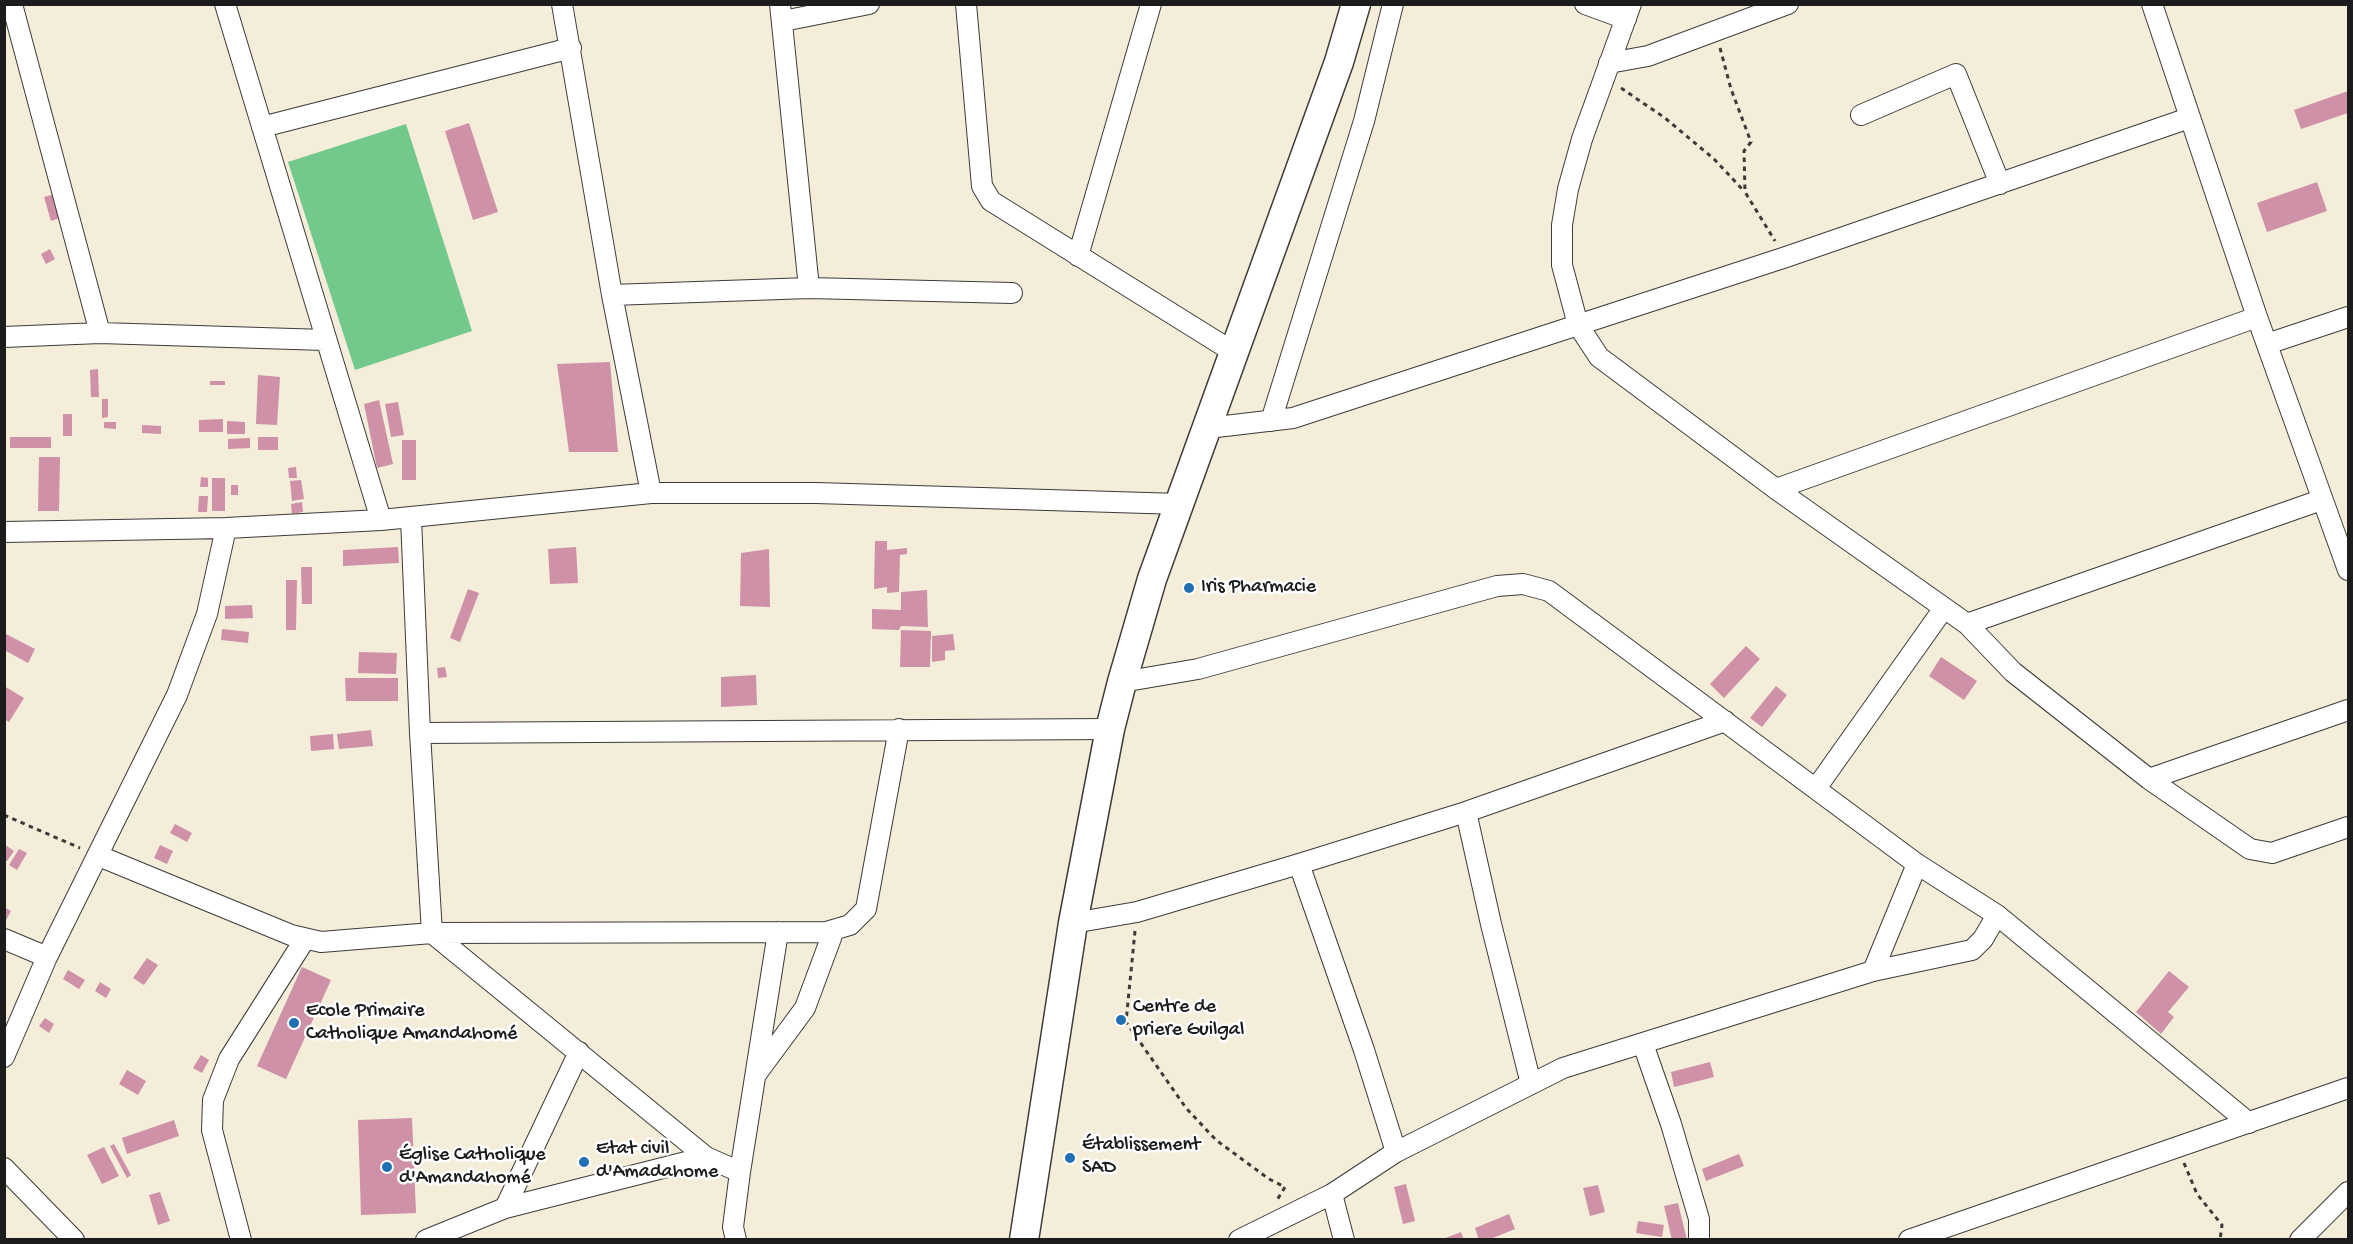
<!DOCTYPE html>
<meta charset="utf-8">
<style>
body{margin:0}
#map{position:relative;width:2353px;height:1244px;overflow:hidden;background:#f4edd9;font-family:"Gochi Hand",sans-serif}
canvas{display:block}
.frame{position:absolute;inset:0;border:6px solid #1c1c1c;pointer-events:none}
</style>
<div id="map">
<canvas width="2353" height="1244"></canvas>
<div class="frame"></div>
</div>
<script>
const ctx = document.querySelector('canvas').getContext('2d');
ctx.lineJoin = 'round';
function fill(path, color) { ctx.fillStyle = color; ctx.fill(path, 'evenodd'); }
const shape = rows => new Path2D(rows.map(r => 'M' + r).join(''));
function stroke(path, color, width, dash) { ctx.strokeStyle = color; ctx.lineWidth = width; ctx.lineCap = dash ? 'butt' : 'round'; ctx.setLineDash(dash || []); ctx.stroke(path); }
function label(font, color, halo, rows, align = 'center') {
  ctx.font = font + ' "Gochi Hand",sans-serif'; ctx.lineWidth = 5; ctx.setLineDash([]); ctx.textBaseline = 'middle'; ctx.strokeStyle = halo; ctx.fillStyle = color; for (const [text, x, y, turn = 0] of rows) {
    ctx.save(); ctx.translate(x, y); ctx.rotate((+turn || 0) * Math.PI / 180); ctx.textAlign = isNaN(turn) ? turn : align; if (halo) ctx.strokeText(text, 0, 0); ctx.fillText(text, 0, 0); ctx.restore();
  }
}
fill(shape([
 [406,124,472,331,355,370,288,162]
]), '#73c88c');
fill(shape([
 [2348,91,2348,113,2301,129,2294,110],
 [469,123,498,212,473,220,445,131],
 [2317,182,2327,211,2267,232,2257,203],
 [55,194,62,217,51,221,44,197],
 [50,249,55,259,46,264,41,254],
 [610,362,618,452,569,452,557,364],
 [98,369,99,397,91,397,90,370],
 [258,375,280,377,277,425,256,424],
 [210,381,225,381,225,385,210,385],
 [102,399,108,399,108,417,102,418],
 [379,400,393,464,377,468,364,404],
 [398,402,404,435,391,437,385,404],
 [63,414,72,414,72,436,63,436],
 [223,419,223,432,199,432,199,420],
 [227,421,245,422,245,434,227,434],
 [104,422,116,422,116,429,104,428],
 [142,425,161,426,161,434,142,433],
 [10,437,51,437,51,448,10,448],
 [258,437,278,437,278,450,258,450],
 [250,438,250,448,228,449,228,439],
 [402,440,416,440,416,480,402,480],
 [39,457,60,457,59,511,38,511],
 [296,467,297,478,289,478,288,468],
 [201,477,208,478,208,487,200,487],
 [212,478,225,478,225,511,212,511],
 [301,480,304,499,292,501,290,481],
 [231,485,238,485,238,495,231,495],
 [199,496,208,496,207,512,198,512],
 [302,502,303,512,292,514,291,504],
 [875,541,887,541,887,550,907,548,907,554,900,555,899,592,887,593,887,587,874,589],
 [398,547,399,563,343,566,343,550],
 [576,547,578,583,550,584,548,549],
 [769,549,770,607,740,606,741,553],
 [301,567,312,567,312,604,302,604],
 [286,580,297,580,296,630,286,630],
 [468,589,479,593,460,642,450,638],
 [927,590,928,627,901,626,899,630,872,629,872,609,901,610,901,592],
 [252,605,253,618,225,619,225,606],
 [222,629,249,632,248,643,221,640],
 [901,630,931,631,930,667,900,667],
 [4,633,35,649,28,663,4,650],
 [953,634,955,650,945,651,945,660,932,662,932,636],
 [1746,646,1760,659,1724,698,1710,684],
 [359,652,397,653,396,674,358,673],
 [1941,657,1977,681,1964,700,1929,676],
 [445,667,447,677,438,678,437,668],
 [756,675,757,705,721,707,721,677],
 [345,678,398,678,398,701,346,701],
 [4,686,24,698,9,722,4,719],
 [1776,686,1787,695,1762,727,1750,718],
 [371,730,373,746,339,749,337,734],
 [333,734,334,749,311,751,310,736],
 [175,824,192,833,187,842,170,833],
 [4,844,14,851,7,861,4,860],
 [160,845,173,851,167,864,154,858],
 [19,849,27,853,17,870,9,865],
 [4,907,11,911,4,924],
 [147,958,158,965,144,985,133,978],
 [302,967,331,980,286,1079,257,1066],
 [68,970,85,980,79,989,63,979],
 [2169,971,2189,987,2168,1012,2174,1017,2161,1034,2136,1012],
 [100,982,111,989,106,998,95,991],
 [45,1018,54,1024,49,1033,39,1026],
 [201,1055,209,1060,202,1073,193,1068],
 [1710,1062,1714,1077,1674,1087,1671,1072],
 [127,1070,146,1081,138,1095,119,1084],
 [412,1118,416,1213,361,1215,358,1120],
 [174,1120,179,1136,127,1154,122,1138],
 [114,1144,131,1175,127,1178,110,1146],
 [104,1147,119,1176,102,1184,87,1155],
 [1739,1154,1744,1166,1706,1181,1702,1169],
 [1406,1184,1415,1221,1403,1224,1394,1187],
 [1598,1185,1605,1212,1590,1216,1583,1188],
 [160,1192,170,1221,158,1225,149,1195],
 [1678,1203,1687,1240,1672,1240,1664,1206],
 [1509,1214,1515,1229,1488,1240,1479,1240,1475,1228],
 [1638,1221,1664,1225,1662,1237,1636,1233],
 [1461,1232,1464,1240,1443,1240,1443,1239]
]), '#ce91a8');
const street = shape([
 [12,4,100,333],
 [225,4,381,520],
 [562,4,612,295,651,493],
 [780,4,809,288],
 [966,4,982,186,991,201,1235,353],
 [1585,4,1626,19],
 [1631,4,1582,139,1568,189,1562,225,1562,265,1578,325,1599,357,1776,489,1967,624,2013,672,2149,779,2250,849,2272,853,2348,827],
 [2152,4,2257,317,2348,570],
 [783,21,869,4],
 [1609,63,1648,56,1788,4],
 [1861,115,1956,74,2000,184],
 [262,127,571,48],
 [1078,256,1151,4],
 [612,295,809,288,1012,293],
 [4,337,100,333,325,340],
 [2267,344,2348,317],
 [1271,421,1364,121,1393,4],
 [1208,428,1293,418,1786,257,2189,118],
 [1776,489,2257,317],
 [411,518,420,733,432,933,706,1157,740,1172],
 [4,532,226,528,381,520,651,493,816,493,1180,504],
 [1967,624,2321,500],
 [1122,682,1198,669,1497,586,1523,584,1549,591,1917,864,1997,915,2249,1123],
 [420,733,1110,729],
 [2149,779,2348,710],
 [1817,787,1944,608],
 [1466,812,1491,924,1531,1084],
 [99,856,291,935,321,942,432,933,826,932,850,925,866,909,899,729],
 [1299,864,1364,1050,1396,1152],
 [1073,923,1137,912,1299,864,1466,812,1725,721],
 [4,939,47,957],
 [1873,971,1917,864],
 [1643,1044,1671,1124,1699,1219,1699,1240],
 [4,1057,47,957,177,695,207,614,226,528],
 [757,1073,805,1008,834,930],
 [4,1168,74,1240],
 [1332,1194,1344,1240],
 [505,1208,579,1052],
 [241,1240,212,1130,213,1100,229,1059,305,939],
 [426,1240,505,1208,706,1157],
 [736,1240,733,1227,740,1172,778,932],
 [1239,1240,1332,1194,1396,1152,1563,1068,1873,971,1972,950,1983,939,1997,915],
 [1909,1240,2348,1088],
 [2300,1240,2348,1192]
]);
const secondary = shape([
 [1024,1240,1073,923,1110,729,1122,682,1152,579,1339,62,1356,4]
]);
stroke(street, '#3c3b38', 22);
stroke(secondary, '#3c3b38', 31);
stroke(shape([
 [1720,48,1731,89,1751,142,1744,151,1745,192,1775,241],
 [1621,88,1665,118,1714,159,1744,191],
 [4,815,80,848],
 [1135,931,1126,1022,1186,1108,1216,1140,1269,1179,1285,1187,1277,1200],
 [2184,1163,2197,1194,2222,1225,2220,1240]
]), '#3c3b38', 3, [4.5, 4.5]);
stroke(street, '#fff', 20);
stroke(secondary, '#fff', 28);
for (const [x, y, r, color] of [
 [1189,588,6,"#1f6fb2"],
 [1121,1020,6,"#1f6fb2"],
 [294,1023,6,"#1f6fb2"],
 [1070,1158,6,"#1f6fb2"],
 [584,1162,6,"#1f6fb2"],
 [387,1167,6,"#1f6fb2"]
]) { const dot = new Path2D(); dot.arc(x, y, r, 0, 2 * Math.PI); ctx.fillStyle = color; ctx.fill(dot); stroke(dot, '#fff', 2); }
label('20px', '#1c1c1c', '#fff', [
 ["Iris Pharmacie",1201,588],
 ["Centre de",1133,1008],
 ["priere Guilgal",1133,1031],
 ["Ecole Primaire",306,1012],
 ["Catholique Amandahomé",306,1035],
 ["Établissement",1082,1146],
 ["SAD",1082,1169],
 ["Etat civil",596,1150],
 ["d'Amadahome",596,1173],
 ["Église Catholique",399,1156],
 ["d'Amandahomé",399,1179]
], 'left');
</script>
